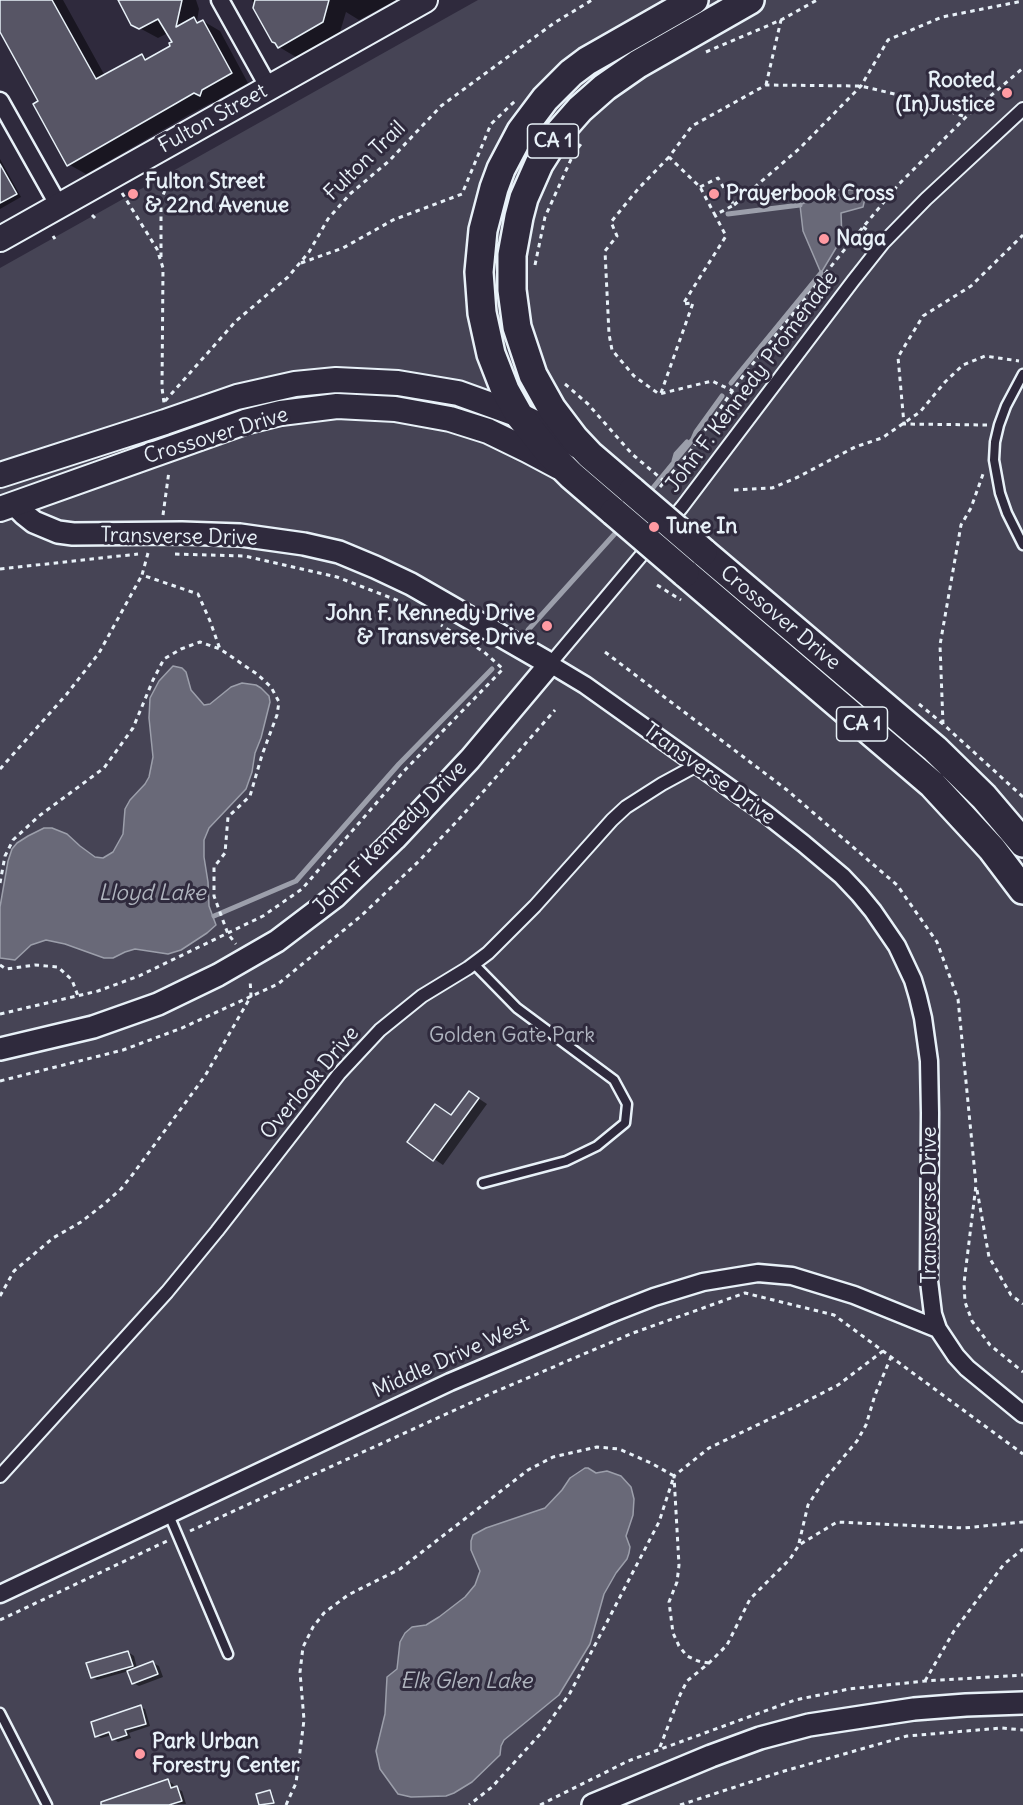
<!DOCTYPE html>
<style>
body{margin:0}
canvas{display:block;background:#2f2a3d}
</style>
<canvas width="1023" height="1805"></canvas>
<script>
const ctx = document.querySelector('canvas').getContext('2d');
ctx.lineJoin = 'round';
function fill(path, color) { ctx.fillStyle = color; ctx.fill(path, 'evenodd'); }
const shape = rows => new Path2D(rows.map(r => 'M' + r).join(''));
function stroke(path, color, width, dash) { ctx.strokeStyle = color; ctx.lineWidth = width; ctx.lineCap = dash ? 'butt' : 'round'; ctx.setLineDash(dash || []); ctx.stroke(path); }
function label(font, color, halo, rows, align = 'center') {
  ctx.font = font + ' Delius,sans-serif'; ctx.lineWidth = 6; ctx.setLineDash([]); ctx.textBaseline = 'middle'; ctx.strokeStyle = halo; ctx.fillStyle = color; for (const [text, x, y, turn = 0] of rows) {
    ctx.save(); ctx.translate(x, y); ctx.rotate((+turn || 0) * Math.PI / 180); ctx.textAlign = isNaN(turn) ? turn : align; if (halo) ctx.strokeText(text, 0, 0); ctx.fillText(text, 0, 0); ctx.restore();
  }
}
fill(shape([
 [478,0,1023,0,1023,1805,0,1805,0,268]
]), '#464455');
const water = shape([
 [830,190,867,190,863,207,841,213,842,238,821,273,803,231,800,205,830,190],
 [173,666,182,668,186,672,191,690,204,705,210,704,231,687,242,683,256,685,261,688,269,696,270,702,261,738,255,753,252,772,246,789,209,828,204,840,204,857,208,882,209,906,216,925,207,933,181,950,168,954,135,949,125,952,113,958,104,958,65,944,46,940,31,945,15,960,0,958,0,907,8,861,12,849,17,843,28,836,44,828,52,828,67,834,80,846,95,857,103,858,113,852,123,834,125,809,130,800,145,784,149,777,153,757,149,718,150,698,159,681,173,666],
 [585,1468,588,1468,596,1473,607,1471,621,1476,631,1487,634,1499,633,1515,626,1536,630,1547,629,1553,627,1559,616,1573,604,1594,590,1644,559,1695,504,1740,501,1746,500,1755,472,1782,454,1793,446,1796,411,1797,398,1794,380,1769,376,1751,385,1714,387,1677,397,1669,400,1642,405,1633,412,1627,426,1625,439,1617,465,1597,475,1585,480,1571,471,1550,471,1541,473,1535,486,1528,545,1508,562,1490,570,1478,585,1468]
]);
fill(water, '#696978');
stroke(water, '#9c9fab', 1.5);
fill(shape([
 [0,0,63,0,105,76,142,55,149,60,173,47,174,42,168,33,158,38,132,24,119,0,196,0,199,9,197,21,200,23,203,21,220,31,248,83,219,99,218,104,213,102,192,113,86,174,68,164,40,101,0,29],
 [252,0,396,0,359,20,346,12,340,32,296,57,279,47,262,22],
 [0,159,21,197,0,209],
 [478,1098,487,1104,443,1165,409,1142,452,1117],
 [128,1652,134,1656,137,1668,153,1663,159,1666,163,1677,139,1686,133,1683,129,1671,97,1680,92,1677],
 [140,1707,145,1709,150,1726,129,1733,131,1738,118,1742,113,1739,112,1735,101,1738,97,1736],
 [168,1781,173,1784,175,1788,182,1791,186,1804,122,1805],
 [269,1792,272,1793,275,1804,260,1805,258,1795]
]), '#0007');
stroke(shape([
 [728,214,800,205],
 [731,383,821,273],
 [674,461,676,454,687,442],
 [647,495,693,439,696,432,722,396],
 [528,630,620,528],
 [214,916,296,881,399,764,492,669]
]), '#9c9fab', 5);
const building = shape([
 [0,0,52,0,96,79,142,54,145,60,170,46,169,43,172,42,158,19,139,29,131,25,118,0,182,0,176,27,194,17,197,23,203,20,232,73,202,90,200,96,194,93,175,104,67,166,33,104,38,101,0,32,0,0],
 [255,0,329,0,323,22,278,48,275,43,272,42,253,8,255,0],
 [0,164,17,194,0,203,0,164],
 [469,1091,479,1098,433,1161,407,1142,435,1104,451,1115,469,1091],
 [128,1651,133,1666,91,1678,86,1663,128,1651],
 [153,1661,158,1674,132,1684,127,1671,153,1661],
 [141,1705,146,1724,125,1730,127,1735,112,1740,109,1732,95,1737,91,1722,141,1705],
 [168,1779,171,1788,177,1786,182,1801,169,1805,101,1805,101,1802,168,1779],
 [270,1790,274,1803,259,1805,256,1794,270,1790]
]);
fill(building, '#575565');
stroke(building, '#e8f1f8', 1.5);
const service = shape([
 [1023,374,1006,406,999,425,995,442,994,460,1000,493,1007,513,1023,545],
 [474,964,517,1008,614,1080,627,1104,625,1123,597,1146,566,1161,483,1183],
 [169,1515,228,1654],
 [0,1713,47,1805]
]);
const pedestrian = shape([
 [550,664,682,507,853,281,883,243,926,199,1023,109],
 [0,1476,167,1292,217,1231,339,1074,380,1030,422,996,468,968,488,953,535,906,612,820,626,807,662,784,697,765]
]);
const minor = shape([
 [220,0,269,88],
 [0,101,59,206],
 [550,664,585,685,766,814,804,844,842,876,859,894,873,911,897,946,913,980,918,997,923,1018,929,1061,930,1113,929,1281,933,1314,938,1329,956,1356,967,1368,1023,1414],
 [0,1594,450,1382,613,1313,654,1297,703,1282,758,1273,792,1276,854,1295,938,1329]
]);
const tertiary = shape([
 [0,1049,93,1027,158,1004,218,975,277,941,335,897,395,839,470,759,550,664,411,584,375,567,339,552,304,544,240,535,182,533,73,534,58,532,34,522,24,514,14,504],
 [593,1805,711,1756,760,1738,809,1725,914,1709,966,1705,1023,1703]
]);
const secondary = shape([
 [0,239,425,0],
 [0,475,165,422,237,397,295,384,336,380,398,383,458,393,519,415,566,438,578,446],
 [0,509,245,422,281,413,337,406,395,409,450,419,488,431,527,450,559,467]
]);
const trunk = shape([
 [632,491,590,455,574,438,552,409,533,375,517,327,512,290,512,255,519,217,524,198,539,164,558,134,580,109,605,87,638,64,750,0],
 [614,512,571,475,550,454,519,415,505,390,491,354,482,313,479,272,483,230,494,188,501,169,521,131,545,99,571,73,587,61,694,0],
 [703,552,935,749,984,797,1023,843],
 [685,573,932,784,992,849,1023,890]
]);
stroke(service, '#e8f1f8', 13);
stroke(pedestrian, '#e8f1f8', 16);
stroke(minor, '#e8f1f8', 21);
stroke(tertiary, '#e8f1f8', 26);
stroke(secondary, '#e8f1f8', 28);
stroke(trunk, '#e8f1f8', 32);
stroke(shape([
 [706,52,781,20,817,0],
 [766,85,781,20],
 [669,157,638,189,611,222,617,236,605,251,609,334,612,350,634,376,659,394,712,381,733,391],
 [700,187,718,178,734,205,715,215,700,187,669,157,692,126,766,85,861,86,903,96,966,117],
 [122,193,157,249,163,268,162,388,164,403],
 [734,205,800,148,861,86,888,40,942,17,1023,1],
 [92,215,95,218],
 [863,227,874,235],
 [53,236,55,239],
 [161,257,161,200,173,171],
 [301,263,343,248,393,220,462,194,491,124,515,101],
 [535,265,545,217,573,155,583,141],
 [565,384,588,404,632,454,664,481],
 [661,393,693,303,683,304,726,236,715,215],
 [165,401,236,321,288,277,309,252,328,219,350,194,389,161,441,106,554,23,592,0],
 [987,425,904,424,898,357,923,316,971,286,1023,235],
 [660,487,689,453,743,376,849,244,899,184,966,117,1023,68],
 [734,490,772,488,798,477,855,447,882,438,920,412,945,382,963,365,985,356,1019,361],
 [163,515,169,471],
 [148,553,142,575,198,594,210,621,220,649],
 [175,554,245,556,337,577,399,601],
 [0,569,138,554],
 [657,585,681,600],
 [605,652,787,790,897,885,937,942,958,999,976,1185,964,1283,965,1302,972,1321,990,1345,1023,1372],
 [919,704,943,724,1023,797],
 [943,724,940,645,961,525,971,508,983,474],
 [0,769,66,695,99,653,142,575],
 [0,883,5,856,13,840,39,816,104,768,133,728,153,680,164,659,181,649,200,642,220,649,257,674,271,687,279,702,277,715,262,755,250,796,228,817,225,853,214,867,214,896,228,934,236,944],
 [0,965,6,969,35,965,58,967,72,980,78,996],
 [0,1014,98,991,139,976,263,916,302,889,404,771,503,669,484,652,441,625],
 [0,1081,123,1050,182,1028,278,984,361,916,419,861,460,818,555,710],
 [977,1190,989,1257,1011,1295,1023,1304],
 [0,1296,14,1271,53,1238,81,1222,103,1205,121,1189,133,1174,205,1076,251,996,250,979],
 [190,1531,490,1394,633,1333,745,1293,834,1315,1023,1454],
 [799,1543,808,1505,825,1479,857,1441,866,1425,875,1395,891,1357],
 [0,1620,167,1541],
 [709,1663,698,1661,687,1656,679,1646,673,1633,669,1602,677,1582,679,1565,674,1476,709,1448,797,1406,838,1385,883,1351],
 [925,1681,954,1631,1004,1564,1023,1549],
 [660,1747,680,1695,687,1681,709,1663,727,1645,750,1599,790,1559,799,1545,837,1522,964,1528,1023,1522],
 [286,1805,296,1783,304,1720,300,1672,303,1647,313,1627,324,1613,348,1595,400,1569,528,1470,553,1457,597,1447,619,1449,651,1463,674,1476,659,1522,570,1693,542,1732,492,1787,469,1805],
 [540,1805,628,1761,795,1700,849,1689,925,1681,1023,1675],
 [680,1805,781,1772,907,1736,1002,1728,1023,1730]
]), '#e8f1f8', 3, [4.5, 4.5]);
stroke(service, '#2f2a3d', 8);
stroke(pedestrian, '#2f2a3d', 12);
stroke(minor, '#2f2a3d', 16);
stroke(tertiary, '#2f2a3d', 21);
stroke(secondary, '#2f2a3d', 24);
stroke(trunk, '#2f2a3d', 27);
const trunkBridge = shape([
 [632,491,703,552],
 [614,512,685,573]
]);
stroke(trunkBridge, '#e8f1f8', 32, []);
stroke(trunkBridge, '#2f2a3d', 27);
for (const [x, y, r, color] of [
 [1007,93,6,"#ff9aa2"],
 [133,194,6,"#ff9aa2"],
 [714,194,6,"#ff9aa2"],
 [824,239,6,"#ff9aa2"],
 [654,527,6,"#ff9aa2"],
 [547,626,6,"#ff9aa2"],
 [140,1754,6,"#ff9aa2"]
]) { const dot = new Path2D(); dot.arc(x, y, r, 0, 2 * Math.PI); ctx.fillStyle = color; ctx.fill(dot); stroke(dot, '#2f2a3d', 2); }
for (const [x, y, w] of [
 [553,141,51],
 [862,724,51]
]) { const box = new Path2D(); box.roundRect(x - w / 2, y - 17, w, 34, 4.5); ctx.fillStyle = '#2f2a3d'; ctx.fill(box); stroke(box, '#e8f1f8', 1.5); }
label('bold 20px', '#e8f1f8', null, [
 ["CA 1",553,141],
 ["CA 1",862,724]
]);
label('bold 21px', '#e8f1f8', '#2f2a3d', [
 ["Rooted",995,81,"right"],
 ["(In)Justice",995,105,"right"],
 ["Fulton Street",145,182],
 ["& 22nd Avenue",145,206],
 ["Prayerbook Cross",726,194],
 ["Naga",836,239],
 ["Tune In",666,527],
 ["John F. Kennedy Drive",535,614,"right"],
 ["& Transverse Drive",535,638,"right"],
 ["Park Urban",152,1742],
 ["Forestry Center",152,1766]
], 'left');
label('21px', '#e8f1f8', '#2f2a3d', [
 ["Fulton Street",213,119,-29],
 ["Fulton Trail",365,161,-44],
 ["John F. Kennedy Promenade",752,382,-53],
 ["Crossover Drive",216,436,-17],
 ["Transverse Drive",179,537,1],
 ["Crossover Drive",780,618,40],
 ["Transverse Drive",709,774,36],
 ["John F Kennedy Drive",390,838,-45],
 ["Overlook Drive",310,1083,-50],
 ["Transverse Drive",930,1205,-90],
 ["Middle Drive West",451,1358,-24]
]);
label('21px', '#afb4bf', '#2f2a3d', [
 ["Golden Gate Park",512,1036]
]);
label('italic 22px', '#afb4be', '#2f2a3d', [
 ["Lloyd Lake",152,894],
 ["Elk Glen Lake",466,1682]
]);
</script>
